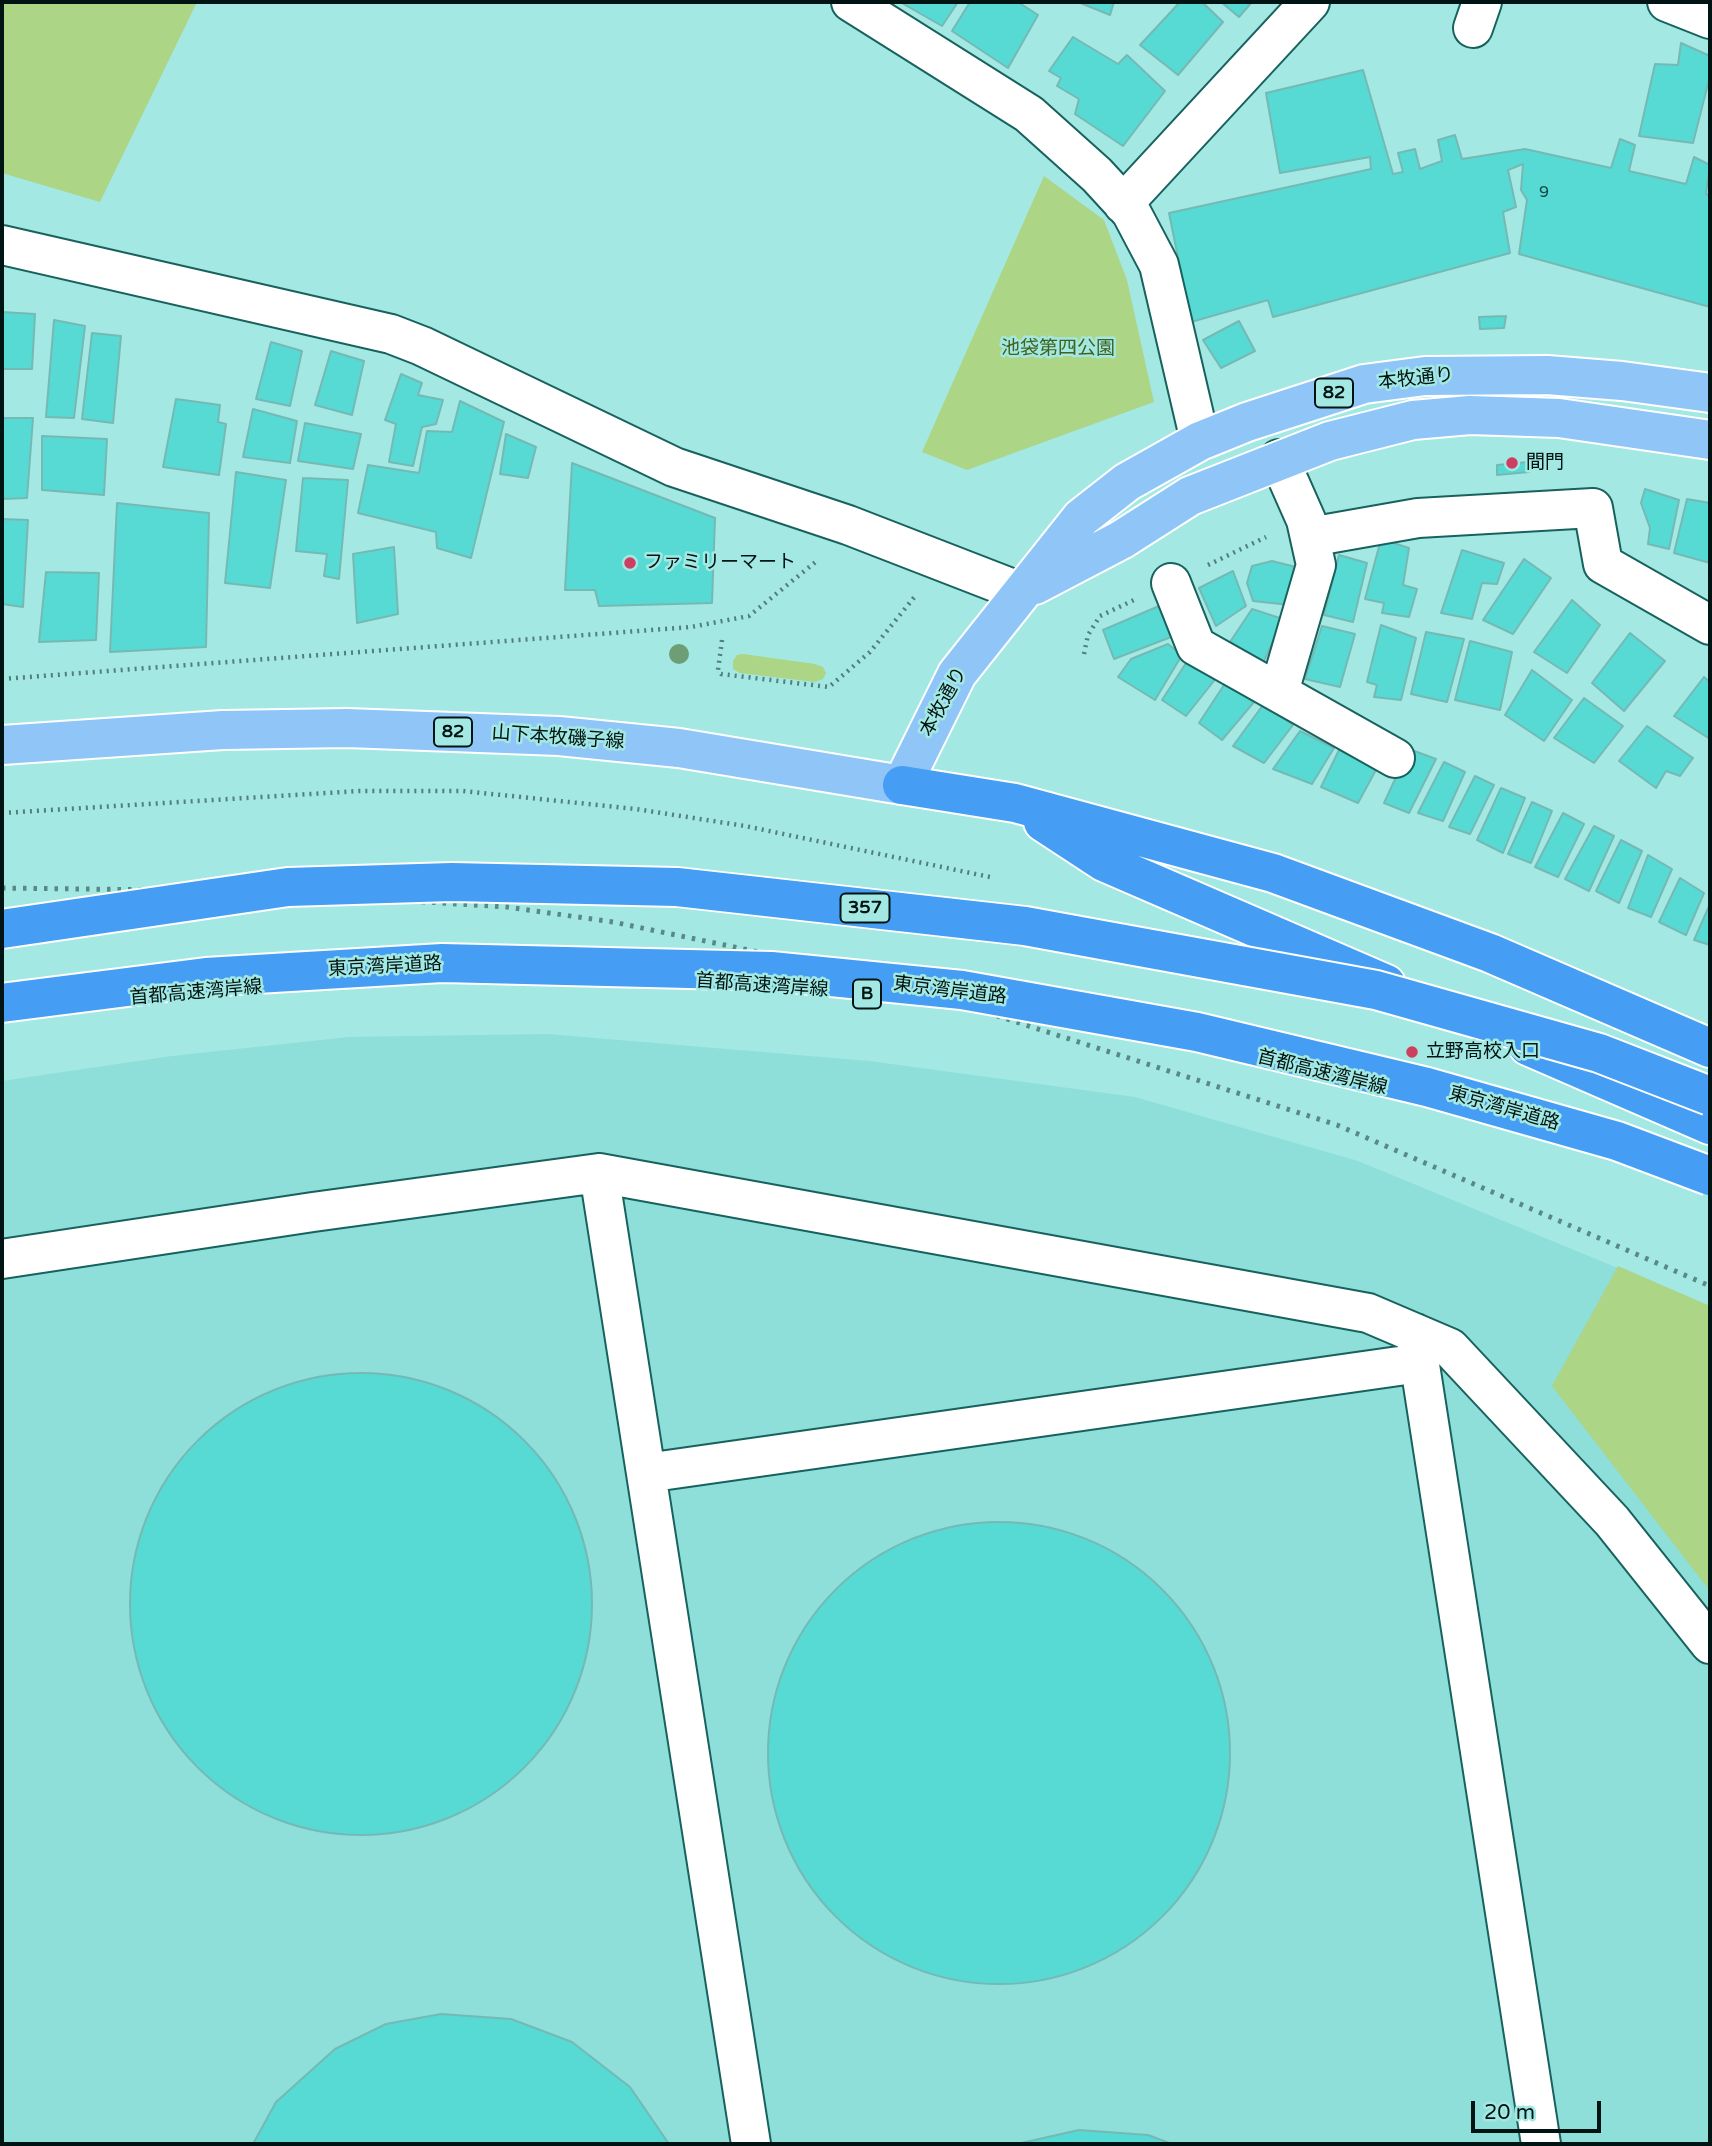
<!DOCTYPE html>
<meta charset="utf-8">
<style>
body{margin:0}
#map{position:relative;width:1712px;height:2146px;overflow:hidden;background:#a3e8e3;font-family:"Varela Round",sans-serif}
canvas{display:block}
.frame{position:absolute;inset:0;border:4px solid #001413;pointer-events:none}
.scale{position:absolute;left:1471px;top:2101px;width:130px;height:32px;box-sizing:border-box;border:4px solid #001413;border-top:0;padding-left:9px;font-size:21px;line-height:24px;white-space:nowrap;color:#001413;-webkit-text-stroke:5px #a3e8e3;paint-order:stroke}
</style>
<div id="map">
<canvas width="1712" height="2146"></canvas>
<div class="frame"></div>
<div class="scale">20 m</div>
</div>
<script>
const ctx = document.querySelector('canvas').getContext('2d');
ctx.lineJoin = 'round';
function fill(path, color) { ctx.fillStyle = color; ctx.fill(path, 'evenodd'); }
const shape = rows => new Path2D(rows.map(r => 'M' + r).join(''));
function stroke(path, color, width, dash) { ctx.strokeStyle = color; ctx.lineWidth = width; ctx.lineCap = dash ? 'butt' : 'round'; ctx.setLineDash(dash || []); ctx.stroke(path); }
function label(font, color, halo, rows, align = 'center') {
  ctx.font = font + ' "Varela Round","Noto Sans JP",sans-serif'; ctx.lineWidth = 5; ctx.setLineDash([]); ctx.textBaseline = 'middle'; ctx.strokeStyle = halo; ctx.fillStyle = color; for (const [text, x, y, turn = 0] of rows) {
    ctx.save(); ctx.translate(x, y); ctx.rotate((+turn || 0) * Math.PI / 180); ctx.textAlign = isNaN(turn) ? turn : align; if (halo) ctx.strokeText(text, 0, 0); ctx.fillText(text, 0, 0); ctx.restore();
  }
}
fill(shape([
 [547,1034,869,1061,1135,1097,1358,1161,1710,1306,1710,2144,2,2144,2,1081,172,1056,349,1037]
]), '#8eded9');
fill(shape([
 [2,2,197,2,100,202,2,173],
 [1044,176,1104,220,1127,280,1154,402,967,470,922,452],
 [743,654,815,664,823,667,826,673,823,679,815,682,740,673,733,669,733,661,737,655],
 [1618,1266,1710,1306,1710,1591,1552,1386]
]), '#acd585');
const building = shape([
 [900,2,958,2,942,26,900,2],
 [970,2,1018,2,1038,15,1008,68,952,31,970,2],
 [1078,2,1114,2,1110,15,1078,2],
 [1180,2,1202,2,1223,22,1178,75,1140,45,1180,2],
 [1221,2,1252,2,1239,17,1221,2],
 [1073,37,1118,64,1127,55,1165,91,1123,146,1075,114,1079,99,1057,86,1061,78,1049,71,1073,37],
 [1681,43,1710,56,1710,76,1693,143,1639,136,1655,64,1678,65,1681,43],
 [1363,70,1393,174,1403,172,1398,153,1415,149,1420,169,1442,161,1438,140,1455,135,1462,159,1525,149,1611,168,1620,139,1635,145,1629,171,1686,184,1694,157,1710,165,1706,194,1710,196,1710,307,1519,254,1527,200,1521,190,1523,164,1508,170,1516,207,1503,212,1510,253,1273,317,1268,300,1191,322,1169,213,1371,169,1370,157,1280,173,1266,93,1363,70],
 [2,312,35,314,32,369,2,369,2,312],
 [1506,316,1504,328,1480,329,1479,317,1506,316],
 [54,320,85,326,74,418,46,417,54,320],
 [1239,321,1255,351,1221,368,1203,340,1239,321],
 [92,333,121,336,113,423,82,419,92,333],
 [271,342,302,351,290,406,256,399,271,342],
 [331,351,364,361,352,415,315,405,331,351],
 [401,374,422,383,418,395,443,400,436,424,422,427,413,466,389,462,396,424,385,420,401,374],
 [176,399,220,405,218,422,226,424,219,475,163,467,176,399],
 [460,401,504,422,471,558,437,548,436,532,358,513,368,465,419,473,427,431,452,432,460,401],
 [253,409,297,421,290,463,243,457,253,409],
 [2,418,33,418,27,498,2,499,2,418],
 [305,423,361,434,353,469,298,461,305,423],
 [506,434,536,447,528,478,500,474,506,434],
 [42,436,107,439,104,495,42,490,42,436],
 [1528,462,1529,472,1497,475,1497,465,1528,462],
 [572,463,715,518,712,603,599,606,595,590,565,590,572,463],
 [236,472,286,480,270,588,225,583,236,472],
 [303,478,348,480,339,579,324,576,327,554,296,551,303,478],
 [1645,489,1679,500,1669,549,1648,544,1650,528,1641,503,1645,489],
 [1687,499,1710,503,1710,563,1674,553,1687,499],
 [117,503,209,513,206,647,110,652,117,503],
 [2,519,28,520,23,607,2,604,2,519],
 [1381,539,1409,548,1403,585,1417,589,1409,617,1382,613,1384,603,1365,599,1381,539],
 [394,547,398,614,357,623,353,554,394,547],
 [1462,550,1504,563,1497,584,1482,583,1472,619,1441,613,1462,550],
 [1339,555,1367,563,1353,622,1324,615,1339,555],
 [1524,559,1551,578,1513,634,1483,620,1524,559],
 [1272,561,1300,568,1290,605,1253,601,1247,583,1252,566,1272,561],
 [1233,571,1246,606,1216,626,1199,588,1233,571],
 [46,572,99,573,96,640,39,642,46,572],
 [1572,600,1600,625,1567,673,1534,652,1572,600],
 [1159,606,1171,637,1114,659,1103,630,1159,606],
 [1252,609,1283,619,1263,663,1230,642,1252,609],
 [1381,625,1416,638,1401,700,1374,697,1377,685,1367,682,1381,625],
 [1322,626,1355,634,1340,687,1305,679,1322,626],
 [1426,632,1464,639,1447,702,1411,694,1426,632],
 [1630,633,1665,661,1624,711,1592,683,1630,633],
 [1470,641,1512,652,1500,710,1455,700,1470,641],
 [1168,644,1182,655,1155,700,1118,677,1131,659,1168,644],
 [1190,657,1217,677,1186,716,1162,700,1190,657],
 [1532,670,1572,700,1544,741,1505,715,1532,670],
 [1704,677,1710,682,1710,739,1674,716,1704,677],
 [1226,682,1254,702,1222,740,1199,723,1226,682],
 [1584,698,1623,726,1594,763,1554,738,1584,698],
 [1263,705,1293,725,1264,763,1233,746,1263,705],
 [1647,726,1693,758,1680,776,1666,771,1656,788,1619,761,1647,726],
 [1300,731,1334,748,1312,784,1273,769,1300,731],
 [1409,749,1436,759,1409,813,1384,803,1409,749],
 [1339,750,1377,768,1358,803,1321,787,1339,750],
 [1444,762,1465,772,1443,821,1418,813,1444,762],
 [1475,776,1494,785,1470,834,1449,827,1475,776],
 [1501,788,1525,798,1503,853,1477,840,1501,788],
 [1532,802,1552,811,1531,863,1508,854,1532,802],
 [1563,813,1584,824,1558,877,1535,867,1563,813],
 [1594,826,1614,836,1589,891,1565,879,1594,826],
 [1621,840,1642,851,1619,903,1596,891,1621,840],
 [1648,855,1672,869,1651,917,1628,908,1648,855],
 [1680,878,1704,893,1686,935,1659,922,1680,878],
 [1710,904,1710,945,1694,940,1710,904],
 '130 1604a231 231 0 1 1 462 0a231 231 0 1 1-462 0Z',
 '768 1753a231 231 0 1 1 462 0a231 231 0 1 1-462 0Z',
 [441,2014,511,2019,572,2042,630,2087,669,2144,253,2144,276,2102,335,2049,386,2024,441,2014],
 [1079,2130,1148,2135,1172,2144,1017,2144,1079,2130]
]);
fill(building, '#57dad3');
stroke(building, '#75b9b5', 2);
const minor = shape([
 [851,2,1029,114,1097,175,1131,212,1159,265,1200,441],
 [1667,2,1710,19],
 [1473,28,1482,2],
 [1123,204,1310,2],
 [2,245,391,334,422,346,674,467,848,525,1021,592],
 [1279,459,1306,520,1316,565,1279,692],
 [1310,537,1418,518,1593,508,1603,564,1710,625],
 [1171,583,1196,646,1395,758],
 [599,1173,751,2144],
 [2,1259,313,1212,599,1173,1368,1313,1450,1348,1612,1521,1710,1644],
 [1415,1333,1541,2144],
 [646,1473,1420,1363]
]);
const major = shape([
 [1035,585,1121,540,1190,496,1330,441,1413,420,1470,415,1559,418,1710,440],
 [2,745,223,730,347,728,559,736,679,748,902,785,957,674,1081,518,1127,482,1200,441,1247,422,1364,384,1425,376,1547,375,1622,381,1710,393]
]);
const highway = shape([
 [902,785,1015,803,1273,873,1490,953,1710,1048],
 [1043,822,1104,862,1386,984],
 [1528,1046,1710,1125]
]);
stroke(minor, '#18625e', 42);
stroke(major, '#fff', 42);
stroke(highway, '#fff', 42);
stroke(shape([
 [1208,565,1266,537],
 [722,640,718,670,721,674,829,687,870,652,916,595],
 [1084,654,1088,635,1100,616,1134,600],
 [2,679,691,627,749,616,818,560],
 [2,813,359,791,463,791,636,809,745,826,990,877]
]), '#527e7b', 4.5, [2, 5]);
stroke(minor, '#fff', 38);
stroke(major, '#90c5f8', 38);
stroke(highway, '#469ef4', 38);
stroke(shape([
 [2,888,248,891,507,907,613,922,870,975,1337,1125,1710,1286]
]), '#598885', 5, [3.5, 7]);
const highwayBridge = shape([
 [2,929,288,887,452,882,677,887,1025,926,1376,990,1599,1053,1710,1096],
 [2,1003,206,977,442,963,771,971,962,990,1197,1032,1427,1087,1617,1141,1710,1176]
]);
stroke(highwayBridge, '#fff', 42, []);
stroke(highwayBridge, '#469ef4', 38);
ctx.fillStyle = '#6e9e76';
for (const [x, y] of [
 [679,654]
]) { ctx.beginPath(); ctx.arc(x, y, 10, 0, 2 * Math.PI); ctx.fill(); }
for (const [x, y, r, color] of [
 [1512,463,7,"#cd3e60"],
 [630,563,7,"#cd3e60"],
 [1412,1052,7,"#cd3e60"]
]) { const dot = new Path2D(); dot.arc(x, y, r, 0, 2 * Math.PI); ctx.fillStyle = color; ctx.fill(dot); stroke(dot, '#a3e8e3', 2.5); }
label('16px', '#164643', null, [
 ["9",1544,193]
]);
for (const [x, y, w] of [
 [1334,393,38],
 [453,732,38],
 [865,908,49],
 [867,994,28]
]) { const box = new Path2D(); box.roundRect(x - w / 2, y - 14.5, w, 29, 5); ctx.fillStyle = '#a3e8e3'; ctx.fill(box); stroke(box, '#001413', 2); }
label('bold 18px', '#001413', null, [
 ["82",1334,393],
 ["82",453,732],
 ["357",865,908],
 ["B",867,994]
]);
label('19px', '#42621c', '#a3e8e3', [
 ["池袋第四公園",1058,349]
]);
label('19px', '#001413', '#a3e8e3', [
 ["本牧通り",1416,379,-6],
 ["本牧通り",944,702,-61],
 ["山下本牧磯子線",558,738,4],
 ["東京湾岸道路",385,967,-3],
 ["首都高速湾岸線",762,986,4],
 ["東京湾岸道路",950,991,7],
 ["首都高速湾岸線",196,993,-5],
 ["首都高速湾岸線",1322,1073,14],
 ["東京湾岸道路",1504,1109,16]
]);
label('19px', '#001413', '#a3e8e3', [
 ["間門",1526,463],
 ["ファミリーマート",644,563],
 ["立野高校入口",1426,1052]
], 'left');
</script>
